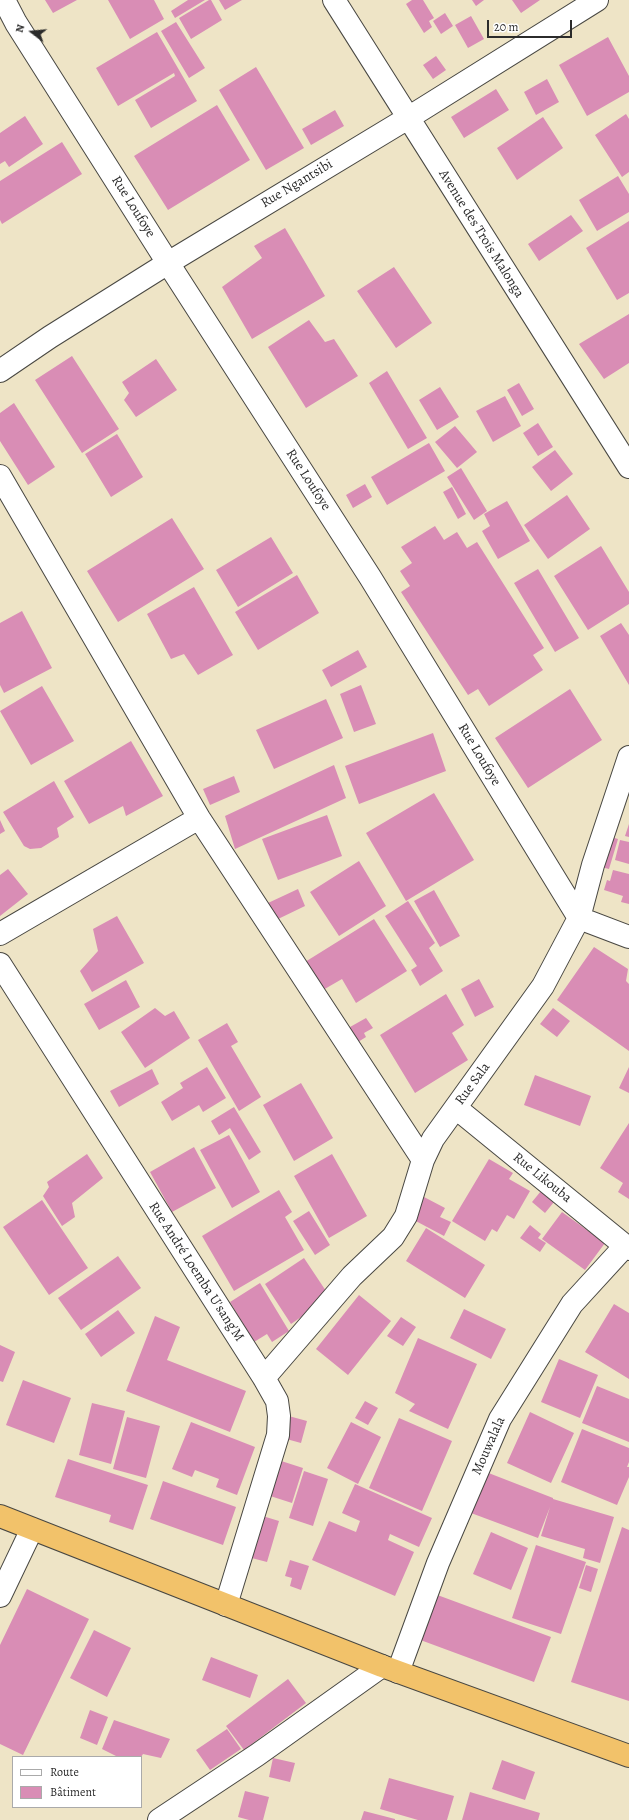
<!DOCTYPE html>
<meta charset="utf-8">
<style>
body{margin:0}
#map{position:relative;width:629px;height:1820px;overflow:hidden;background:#eee4c6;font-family:Alegreya,serif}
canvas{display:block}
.legend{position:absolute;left:12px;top:1756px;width:130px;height:52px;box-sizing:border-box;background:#fff;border:1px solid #aaa;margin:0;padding:5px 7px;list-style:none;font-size:12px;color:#2b2b2b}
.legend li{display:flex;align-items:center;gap:8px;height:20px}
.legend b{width:20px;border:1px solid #aaa}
.north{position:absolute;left:12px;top:12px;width:40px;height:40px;-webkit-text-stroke:3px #fff;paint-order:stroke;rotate:286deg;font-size:11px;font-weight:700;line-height:16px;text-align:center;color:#2b2b2b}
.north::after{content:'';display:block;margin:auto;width:14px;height:18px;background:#2b2b2b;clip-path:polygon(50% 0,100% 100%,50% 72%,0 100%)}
.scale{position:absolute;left:487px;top:20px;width:85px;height:18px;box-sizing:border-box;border:2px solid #2b2b2b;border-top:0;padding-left:5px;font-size:12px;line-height:14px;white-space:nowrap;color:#2b2b2b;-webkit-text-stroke:3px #fff;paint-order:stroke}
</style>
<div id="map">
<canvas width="629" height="1820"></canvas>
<ul class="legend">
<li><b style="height:5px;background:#fff"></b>Route</li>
<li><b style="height:11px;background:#d98db5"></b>Bâtiment</li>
</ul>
<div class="north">N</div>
<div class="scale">20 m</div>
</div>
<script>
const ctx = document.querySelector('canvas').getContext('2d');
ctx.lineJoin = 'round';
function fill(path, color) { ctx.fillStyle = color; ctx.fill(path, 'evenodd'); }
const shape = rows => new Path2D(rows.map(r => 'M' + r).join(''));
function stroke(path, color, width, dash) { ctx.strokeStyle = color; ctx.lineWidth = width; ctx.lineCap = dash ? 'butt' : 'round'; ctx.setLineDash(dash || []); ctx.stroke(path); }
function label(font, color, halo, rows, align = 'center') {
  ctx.font = font + ' Alegreya,serif'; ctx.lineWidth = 3.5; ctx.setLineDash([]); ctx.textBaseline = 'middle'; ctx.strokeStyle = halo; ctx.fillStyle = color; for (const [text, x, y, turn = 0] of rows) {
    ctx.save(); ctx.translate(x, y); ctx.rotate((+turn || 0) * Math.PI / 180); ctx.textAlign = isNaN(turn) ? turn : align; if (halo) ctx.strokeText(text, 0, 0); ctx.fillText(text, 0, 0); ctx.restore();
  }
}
fill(shape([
 [45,0,77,0,53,13],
 [108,0,154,0,164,19,130,39],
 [188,0,205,0,175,18,171,11],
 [209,0,211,0,222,20,191,39,179,18],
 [219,0,242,0,225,10],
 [412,0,423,0,434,18,429,21,432,27,424,33,406,4],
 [472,0,484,0,476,6],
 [512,0,540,0,521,13],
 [445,13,453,26,441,34,433,21],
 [471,16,484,39,468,48,455,25],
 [176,22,205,68,189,78,161,31],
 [157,32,197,101,151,128,135,100,175,76,174,73,118,106,96,68],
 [608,37,629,76,629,92,587,116,559,65],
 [436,56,446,70,433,79,423,65],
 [256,67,304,148,266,170,219,90],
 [547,79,559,102,536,115,524,92],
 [496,89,509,110,464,138,451,117],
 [217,105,250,160,168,210,134,156],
 [335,110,344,126,311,145,302,129],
 [626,114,629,119,629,172,622,177,595,135],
 [25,116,43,144,9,167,5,161,0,164,0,133],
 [543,117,563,148,517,180,497,148],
 [62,142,82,174,2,224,0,220,0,181],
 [618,176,629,194,629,212,597,231,579,200],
 [571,215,583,231,539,261,528,244],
 [629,221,629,293,617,300,586,248],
 [285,228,325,296,252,339,222,287,262,258,254,246],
 [394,267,432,323,396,348,357,291],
 [629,314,629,363,604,379,579,344],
 [309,320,325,342,334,339,358,376,306,408,268,347],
 [72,356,119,429,82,453,35,380],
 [156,359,177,390,136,417,124,400,129,393,122,382],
 [387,371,427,438,408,449,369,383],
 [519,383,534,409,522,416,507,390],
 [440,387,459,417,437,430,419,400],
 [505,396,521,426,493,442,476,411],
 [14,403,55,467,28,485,0,441,0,413],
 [538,423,553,447,538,456,523,433],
 [455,426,477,452,457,468,435,442],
 [117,434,143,477,111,497,85,454],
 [429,443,445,471,387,505,371,477],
 [555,450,573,474,551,491,532,467],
 [461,468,487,511,474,520,447,477],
 [365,484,372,497,353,508,346,495],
 [452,487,466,514,458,519,443,492],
 [567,495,590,529,548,559,524,525],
 [507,501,530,541,498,559,482,531,490,526,484,514],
 [172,518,204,569,118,622,87,571],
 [435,526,444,540,457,532,467,548,477,542,544,648,533,655,543,670,489,706,478,689,468,695,401,592,410,586,400,571,412,563,401,547],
 [271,537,293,573,238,607,216,570],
 [601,546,629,592,629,604,588,630,554,576],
 [538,569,579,638,555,652,514,583],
 [297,575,319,613,258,650,235,612],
 [194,587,233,655,198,675,184,654,171,659,147,614],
 [22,611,52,668,4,693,0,685,0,623],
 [621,623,629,635,629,685,600,636],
 [358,650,367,667,331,687,322,670],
 [361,685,376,724,354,732,340,694],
 [42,686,74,741,31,765,0,711],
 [570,689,602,740,528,788,495,738],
 [326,699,343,738,274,769,256,730],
 [433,733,446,771,359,804,345,766],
 [131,741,163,796,126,816,123,806,89,824,64,781],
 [334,765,346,798,235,849,225,816],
 [234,776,240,792,210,805,203,789],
 [54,781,74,817,57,828,59,837,41,848,30,849,24,846,3,812],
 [434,793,474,860,406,901,366,833],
 [327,815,342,856,278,880,262,839],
 [0,820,5,831,0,834],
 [629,824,629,837,625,836],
 [611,837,618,839,609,869,601,867],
 [620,840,629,842,629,864,615,860],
 [359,861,386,906,339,936,310,892],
 [8,869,28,894,0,916,0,875],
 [613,870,629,874,629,904,621,902,623,896,604,890,607,880,610,881],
 [298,889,305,906,276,920,268,903],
 [434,890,460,936,440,947,414,901],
 [408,901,435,943,429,948,443,971,420,986,411,970,417,966,385,916],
 [117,916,144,963,92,992,80,971,98,951,93,929],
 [374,919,407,971,356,1003,342,979,323,990,305,962],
 [594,947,628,969,626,981,629,984,629,1051,557,1000],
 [479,979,494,1007,475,1017,461,989],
 [126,980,140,1007,99,1030,84,1004],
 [446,994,464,1025,452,1033,468,1060,415,1093,380,1035],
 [155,1008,165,1016,174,1011,190,1038,145,1068,121,1032],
 [553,1008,570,1021,557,1037,540,1024],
 [366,1018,373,1028,364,1033,366,1037,358,1042,350,1027],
 [227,1023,238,1042,231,1046,261,1097,239,1111,198,1040],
 [207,1067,226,1098,203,1112,199,1105,172,1121,161,1102,183,1088,180,1083],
 [629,1067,629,1093,619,1088],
 [152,1069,159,1084,119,1107,110,1091],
 [535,1075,591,1096,580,1126,524,1105],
 [301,1083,333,1138,294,1161,263,1105],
 [234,1107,261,1152,249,1160,230,1128,219,1135,211,1121],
 [629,1123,629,1199,618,1192,623,1183,600,1168],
 [229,1135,260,1192,232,1208,200,1150],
 [194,1147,216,1188,172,1212,150,1172],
 [87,1154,103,1178,72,1203,75,1217,62,1226,43,1196,49,1187,47,1182],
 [332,1154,367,1216,329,1238,294,1176],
 [489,1159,513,1173,509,1179,530,1191,514,1219,507,1215,497,1232,492,1229,485,1241,452,1221],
 [279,1190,292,1212,285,1217,304,1250,234,1291,202,1236],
 [541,1191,554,1202,545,1213,532,1202],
 [424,1197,445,1208,440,1217,451,1222,444,1236,412,1219],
 [42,1200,88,1268,49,1295,3,1227],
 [309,1211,330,1245,315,1255,293,1221],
 [562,1212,605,1243,585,1270,542,1239],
 [530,1225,541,1234,538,1238,546,1243,540,1252,520,1238],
 [426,1228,485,1265,465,1298,406,1261],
 [118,1256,141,1288,81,1330,58,1298],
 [304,1258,330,1297,291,1324,265,1284],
 [260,1283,289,1331,272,1342,267,1334,254,1342,230,1302],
 [359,1295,391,1321,348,1375,316,1349],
 [614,1304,629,1313,629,1379,585,1352],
 [464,1309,506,1329,491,1359,450,1338],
 [118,1310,135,1333,101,1357,85,1334],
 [155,1316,180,1327,167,1360,246,1391,230,1432,126,1391],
 [401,1317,416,1327,403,1346,387,1336],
 [418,1338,477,1364,448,1429,409,1411,415,1404,395,1393],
 [0,1345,15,1352,3,1382,0,1381],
 [559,1359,598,1375,580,1418,541,1402],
 [23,1380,71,1398,54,1443,6,1425],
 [597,1386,629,1399,629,1442,582,1423],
 [365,1401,378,1408,368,1425,355,1418],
 [92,1403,125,1411,111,1464,79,1455],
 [530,1412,574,1433,551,1483,507,1463],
 [285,1415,307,1421,301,1443,279,1437],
 [127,1417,160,1426,146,1478,113,1469],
 [399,1418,452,1441,422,1511,369,1488],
 [191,1422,255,1447,237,1495,216,1487,219,1479,195,1470,192,1477,172,1469],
 [351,1422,381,1437,358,1484,327,1468],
 [582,1429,629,1448,629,1462,627,1467,629,1467,629,1477,617,1505,561,1482],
 [68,1459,148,1485,133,1530,109,1522,111,1515,55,1497],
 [275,1459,303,1468,292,1503,264,1494],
 [304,1471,328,1479,313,1526,289,1518],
 [486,1472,553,1498,553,1499,614,1517,600,1563,583,1558,585,1549,541,1536,550,1507,538,1538,471,1513],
 [163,1481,236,1507,223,1545,150,1519],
 [355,1484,432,1518,419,1547,390,1534,388,1540,414,1552,395,1596,312,1560,329,1521,356,1532,360,1521,342,1513],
 [256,1514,279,1521,267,1562,244,1556],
 [622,1527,629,1530,629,1701,571,1682],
 [491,1532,528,1548,511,1590,473,1574],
 [536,1545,586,1562,561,1634,512,1618],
 [290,1560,309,1566,301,1590,290,1586,292,1578,285,1576],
 [586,1565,598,1569,591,1592,579,1588],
 [27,1589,89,1619,23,1755,0,1744,0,1645],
 [432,1593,551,1637,534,1682,415,1638],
 [94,1630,131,1648,107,1697,70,1678],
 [211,1657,258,1675,250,1698,202,1680],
 [288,1679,306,1703,244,1750,226,1726],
 [90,1710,108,1717,97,1745,80,1738],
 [114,1720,170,1739,161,1758,143,1754,141,1757,118,1757,102,1749],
 [227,1729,241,1749,210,1770,196,1750],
 [273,1758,295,1763,290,1782,269,1777],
 [502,1760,535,1772,525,1800,492,1789],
 [389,1778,454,1796,447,1820,418,1820,380,1809],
 [245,1791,269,1797,263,1820,249,1820,238,1817],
 [470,1792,540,1813,538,1820,462,1820],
 [364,1811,395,1819,395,1820,361,1820]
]), '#d98db5');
const minor = shape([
 [4,0,16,23,168,263,370,577,579,918,629,937],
 [334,0,629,467],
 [0,371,50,337,168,263,408,118,597,0],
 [0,476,199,818,423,1160],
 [0,934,199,818],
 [0,964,264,1378,277,1401,279,1416,278,1435,226,1605],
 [456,1108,629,1249],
 [264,1378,352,1276,393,1237,406,1216,423,1160,433,1139,543,986,579,918,593,865,629,757],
 [0,1596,32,1529],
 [398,1672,438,1563,500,1419,572,1304,625,1246],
 [159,1820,257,1755,382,1666]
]);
const highway = shape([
 [0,1516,382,1666,629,1756]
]);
stroke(minor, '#484742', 24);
stroke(highway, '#484742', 24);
stroke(minor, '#fff', 22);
stroke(highway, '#f2c26a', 22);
label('14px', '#2b2b2b', '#fff', [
 ["Rue Ngantsibi",297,184,-31],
 ["Rue Loufoye",133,207,58],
 ["Avenue des Trois Malonga",481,234,58],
 ["Rue Loufoye",308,480,57],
 ["Rue Loufoye",479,755,59],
 ["Rue Sala",473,1084,-54],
 ["Rue Likouba",542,1178,39],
 ["Rue André Loemba U'sang'M",196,1272,57],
 ["Mouwalala",489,1446,-66]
]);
</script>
